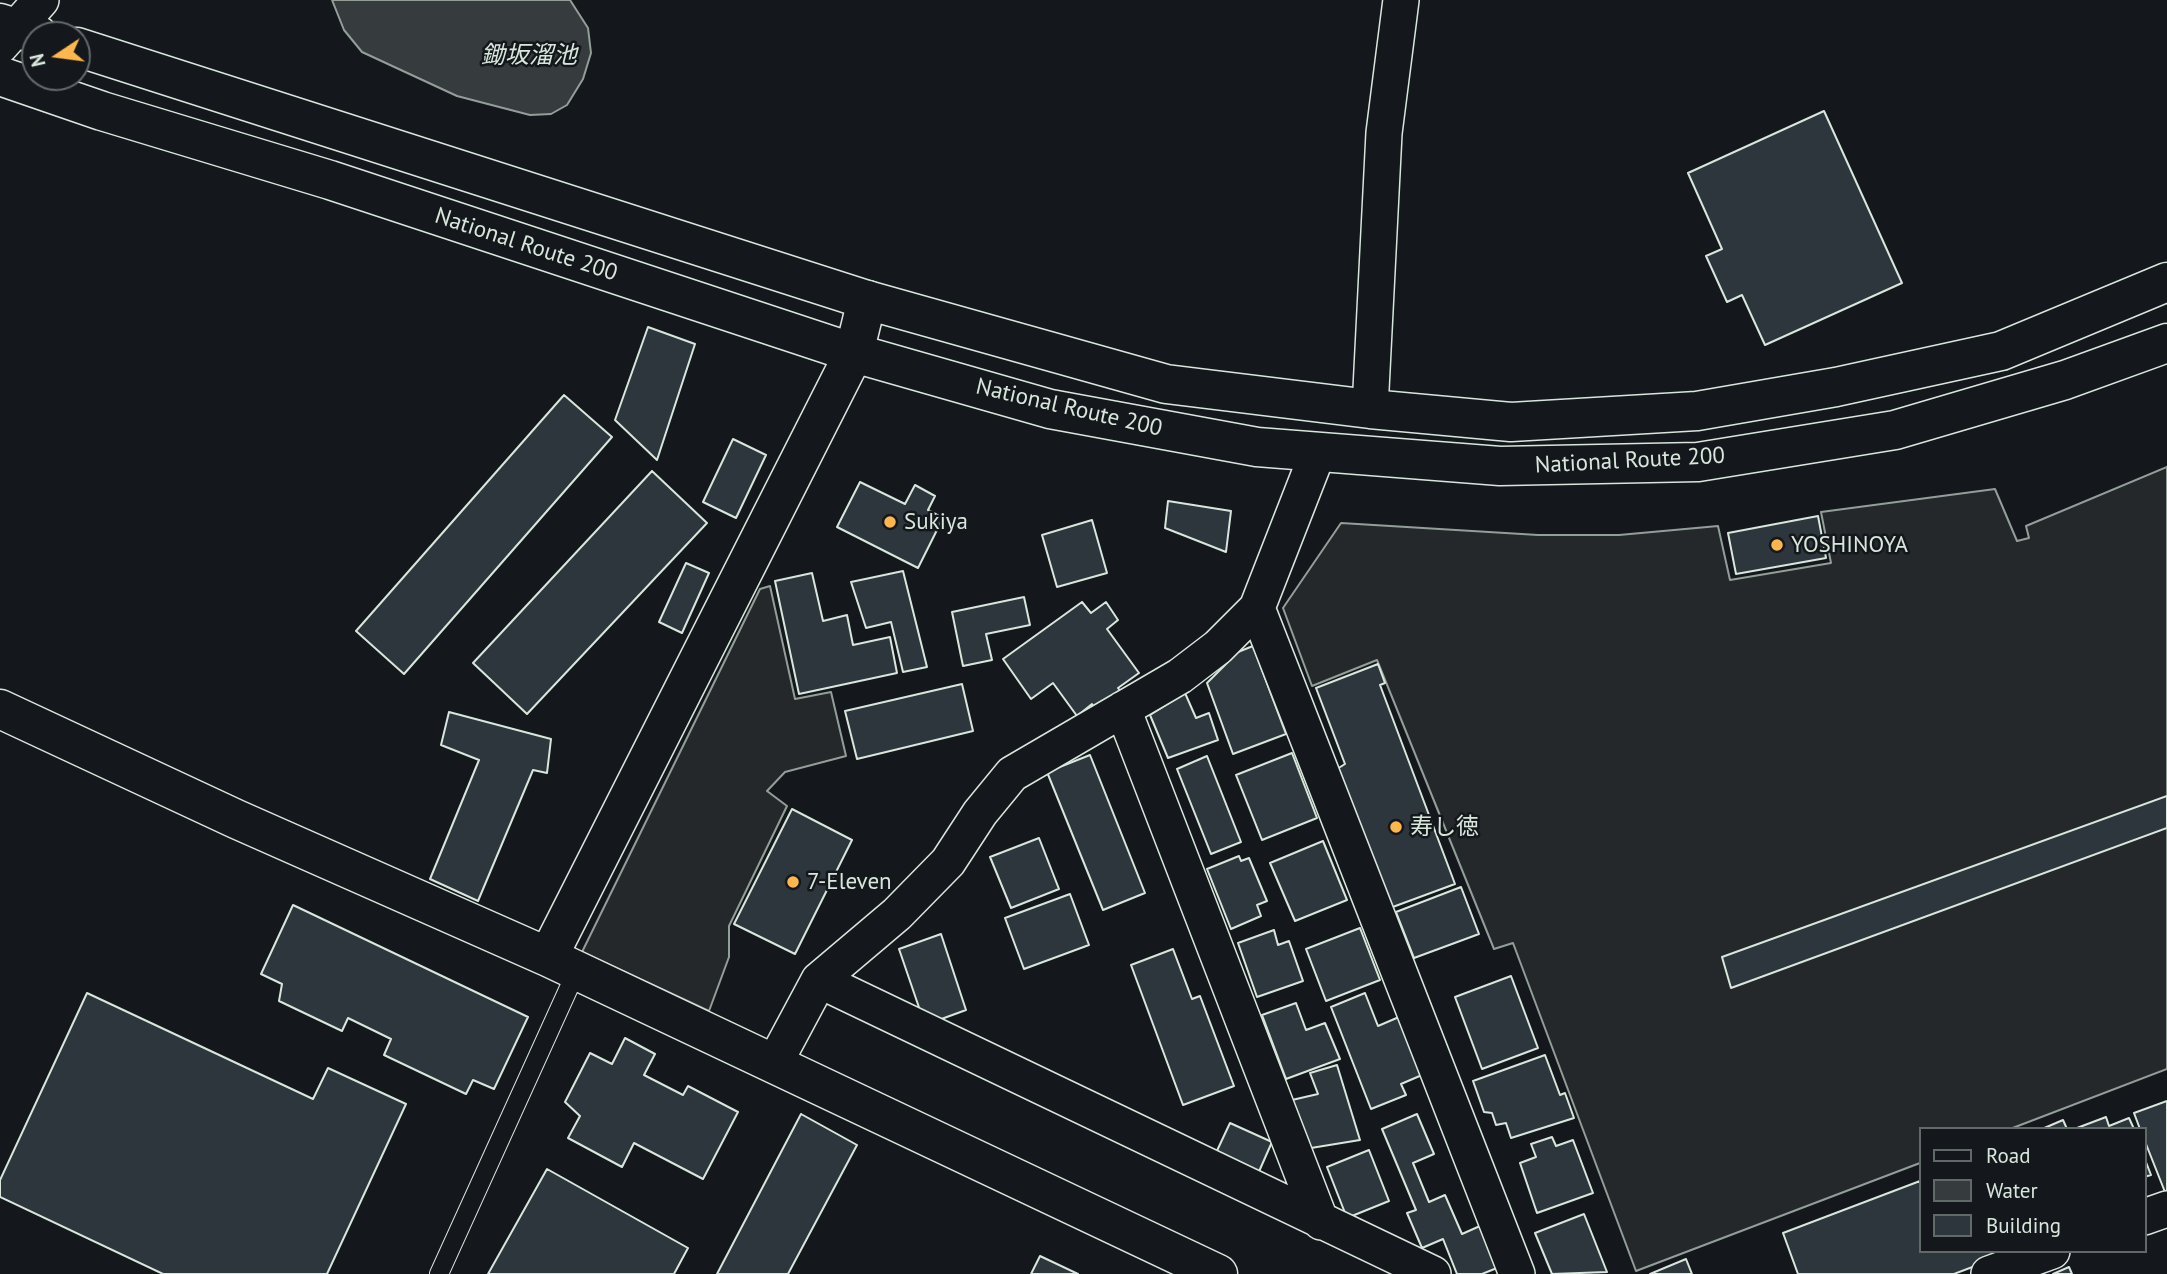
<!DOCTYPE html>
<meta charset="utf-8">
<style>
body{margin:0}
#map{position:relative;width:2167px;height:1274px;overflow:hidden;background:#14181c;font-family:"PT Sans",sans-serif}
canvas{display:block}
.legend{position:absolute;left:1919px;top:1127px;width:228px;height:126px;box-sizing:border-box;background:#14181c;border:2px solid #626a69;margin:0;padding:9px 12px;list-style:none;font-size:21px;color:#d8e6dc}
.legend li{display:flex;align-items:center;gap:14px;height:35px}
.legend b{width:35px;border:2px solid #626a69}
.north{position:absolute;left:21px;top:21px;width:70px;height:70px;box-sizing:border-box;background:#14181c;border:2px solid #626a69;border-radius:50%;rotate:257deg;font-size:19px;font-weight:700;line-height:28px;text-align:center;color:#d8e6dc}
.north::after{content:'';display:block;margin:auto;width:24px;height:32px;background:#ffb74d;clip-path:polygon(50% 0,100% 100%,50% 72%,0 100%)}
</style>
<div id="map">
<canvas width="2167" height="1274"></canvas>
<ul class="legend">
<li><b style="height:9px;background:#14181c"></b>Road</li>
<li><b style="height:19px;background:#363b3e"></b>Water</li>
<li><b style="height:19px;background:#2c363c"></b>Building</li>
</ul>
<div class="north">N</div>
</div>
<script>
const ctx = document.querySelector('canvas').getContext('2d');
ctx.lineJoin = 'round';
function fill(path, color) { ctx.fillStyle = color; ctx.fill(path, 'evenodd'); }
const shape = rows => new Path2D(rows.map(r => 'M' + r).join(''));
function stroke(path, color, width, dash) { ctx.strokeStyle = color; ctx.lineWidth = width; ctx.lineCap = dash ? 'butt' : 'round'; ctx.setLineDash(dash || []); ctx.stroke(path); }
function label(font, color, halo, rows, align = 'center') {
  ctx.font = font + ' "PT Sans","Noto Sans JP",sans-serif'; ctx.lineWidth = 5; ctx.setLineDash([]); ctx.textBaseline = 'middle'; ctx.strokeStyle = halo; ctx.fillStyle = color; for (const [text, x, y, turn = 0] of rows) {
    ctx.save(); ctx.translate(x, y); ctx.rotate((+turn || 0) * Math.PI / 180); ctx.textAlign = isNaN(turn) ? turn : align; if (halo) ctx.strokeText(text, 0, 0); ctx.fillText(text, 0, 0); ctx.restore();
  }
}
const parking = shape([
 [2167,467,2167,1069,2010,1129,1920,1129,1920,1163,1636,1271,1513,943,1494,949,1377,660,1312,686,1283,608,1341,523,1538,535,1619,535,1718,526,1730,580,1831,563,1821,512,1995,489,2017,541,2029,538,2026,526,2167,467],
 [770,586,795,699,831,692,846,756,785,772,767,791,787,806,729,926,729,957,709,1011,582,952,760,589,770,586]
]);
fill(parking, '#24282b');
stroke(parking, '#939e99', 2);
const water = shape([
 [332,0,570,0,588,28,591,53,583,79,567,105,551,114,530,115,457,96,362,52,344,30,332,0]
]);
fill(water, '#363b3e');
stroke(water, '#939e99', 2);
const building = shape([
 [1824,111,1902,283,1765,345,1742,295,1727,302,1706,256,1722,249,1688,173,1824,111],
 [648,327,695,344,657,460,615,420,648,327],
 [564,395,612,437,404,674,356,631,564,395],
 [733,439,766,455,736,518,703,502,733,439],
 [652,471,707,523,527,714,473,663,652,471],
 [860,482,905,504,915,485,935,496,928,510,943,518,918,568,837,527,860,482],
 [1168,501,1231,511,1226,552,1165,528,1168,501],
 [1818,516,1826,558,1736,574,1728,533,1818,516],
 [1092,520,1107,573,1057,587,1042,535,1092,520],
 [686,563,709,573,682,633,659,622,686,563],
 [903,571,927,667,903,672,891,622,866,628,851,582,903,571],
 [812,573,823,621,847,615,853,645,890,637,897,673,799,694,775,581,812,573],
 [1024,597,1030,625,986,634,992,660,963,666,952,612,1024,597],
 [1082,602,1091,613,1106,602,1118,620,1107,629,1139,673,1118,688,1124,696,1099,714,1092,704,1077,716,1053,683,1031,699,1003,659,1082,602],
 [1253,646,1286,734,1233,754,1207,683,1238,652,1253,646],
 [1378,664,1385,683,1380,685,1455,884,1390,908,1337,769,1345,764,1316,688,1378,664],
 [962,684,973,731,857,759,845,711,962,684],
 [1185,693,1196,718,1209,713,1218,740,1168,758,1150,715,1185,693],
 [449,712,551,739,547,773,533,770,478,901,430,879,479,760,441,745,449,712],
 [1292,753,1317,818,1262,840,1236,775,1292,753],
 [1090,755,1145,893,1103,910,1047,772,1090,755],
 [1207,756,1241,842,1211,854,1177,769,1207,756],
 [2167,796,2167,828,1731,988,1722,957,2167,796],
 [792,809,852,840,795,954,734,924,792,809],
 [1039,838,1059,889,1011,908,990,857,1039,838],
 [1323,841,1347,900,1295,921,1270,863,1323,841],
 [1239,856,1241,861,1249,858,1267,901,1257,905,1261,916,1231,929,1207,869,1239,856],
 [1461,887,1479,934,1414,958,1396,912,1461,887],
 [1070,894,1089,945,1024,969,1005,918,1070,894],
 [293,905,528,1017,494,1089,473,1080,466,1094,384,1055,391,1039,348,1018,342,1031,279,1001,282,984,261,974,293,905],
 [1360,928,1380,980,1326,1001,1306,949,1360,928],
 [1274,930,1278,945,1289,941,1303,981,1257,997,1238,943,1274,930],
 [941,934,966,1010,925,1025,899,949,941,934],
 [1173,949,1192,999,1200,996,1234,1086,1183,1105,1131,965,1173,949],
 [1511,976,1538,1048,1482,1069,1455,997,1511,976],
 [87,993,313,1099,328,1068,406,1104,327,1274,163,1274,0,1197,0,1180,87,993],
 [1365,993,1378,1026,1399,1017,1422,1075,1401,1084,1406,1095,1371,1109,1331,1007,1365,993],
 [1296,1003,1306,1030,1325,1023,1340,1059,1286,1079,1262,1015,1296,1003],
 [625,1038,655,1054,644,1075,683,1095,688,1086,738,1112,703,1179,634,1143,622,1167,568,1138,580,1116,565,1102,590,1053,612,1064,625,1038],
 [1545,1055,1560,1095,1565,1093,1574,1118,1511,1138,1506,1123,1496,1125,1492,1113,1484,1112,1473,1081,1545,1055],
 [1337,1065,1360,1140,1311,1148,1292,1100,1318,1094,1310,1073,1337,1065],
 [2167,1101,2167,1191,2165,1192,2144,1139,2144,1129,2140,1129,2134,1113,2167,1101],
 [801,1114,857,1145,788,1274,717,1274,801,1114],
 [1417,1114,1434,1154,1413,1163,1429,1202,1445,1195,1462,1234,1480,1226,1497,1268,1482,1274,1457,1274,1443,1239,1422,1248,1407,1213,1416,1210,1382,1129,1417,1114],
 [2106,1117,2109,1126,2129,1118,2134,1129,2077,1128,2106,1117],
 [2063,1120,2067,1129,2042,1129,2063,1120],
 [1230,1123,1272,1142,1257,1176,1214,1157,1230,1123],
 [1552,1137,1556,1146,1573,1140,1593,1193,1537,1213,1520,1163,1536,1157,1531,1144,1552,1137],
 [1369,1150,1389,1201,1347,1218,1327,1167,1369,1150],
 [2144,1157,2151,1175,2144,1177,2144,1157],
 [547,1169,688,1248,674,1274,488,1274,547,1169],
 [1920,1181,1920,1251,2012,1252,1954,1274,1798,1274,1783,1233,1920,1181],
 [1584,1214,1607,1272,1552,1274,1535,1233,1584,1214],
 [1040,1256,1078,1274,1031,1274,1040,1256],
 [1686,1259,1692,1274,1650,1274,1686,1259],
 [2069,1267,2072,1274,2053,1274,2069,1267]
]);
fill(building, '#2c363c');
stroke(building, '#d8e6dc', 2);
const lane = shape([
 [439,1274,577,970]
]);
const street = shape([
 [0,46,41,0],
 [1370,409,1384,133,1401,0],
 [1257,608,1517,1274],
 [1123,709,1321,1222],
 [819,980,1433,1274],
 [774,1064,819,980,897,914,948,862,980,813,1012,774,1180,676,1218,647,1257,608,1318,452],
 [2144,1217,2167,1209],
 [1989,1274,2052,1251]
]);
const secondary = shape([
 [0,709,236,819,548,957,1218,1274],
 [548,957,854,353,867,300]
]);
const highway = shape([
 [0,23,38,35],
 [77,47,867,300,1166,384,1370,409,1511,422,1697,411,1836,387,2001,351,2167,282],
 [0,76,102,111,330,180,854,353,1050,409,1257,447,1500,466,1698,462,1895,430,2065,380,2167,343]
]);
stroke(lane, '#d8e6dc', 20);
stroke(street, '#d8e6dc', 38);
stroke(secondary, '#d8e6dc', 41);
stroke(highway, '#d8e6dc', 41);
stroke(lane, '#14181c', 18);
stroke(street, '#14181c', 35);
stroke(secondary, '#14181c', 38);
stroke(highway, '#14181c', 38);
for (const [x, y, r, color] of [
 [890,522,7,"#ffb74d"],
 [1777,545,7,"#ffb74d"],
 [1396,827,7,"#ffb74d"],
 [793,882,7,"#ffb74d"]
]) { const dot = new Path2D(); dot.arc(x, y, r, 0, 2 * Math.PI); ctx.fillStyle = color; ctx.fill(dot); stroke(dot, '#14181c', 2.5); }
label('23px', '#d8e6dc', '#14181c', [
 ["National Route 200",526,245,18],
 ["National Route 200",1069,408,13],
 ["National Route 200",1630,461,-3]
]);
label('23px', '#d8e6dc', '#14181c', [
 ["Sukiya",904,522],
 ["YOSHINOYA",1791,545],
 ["寿し徳",1410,827],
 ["7-Eleven",807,882]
], 'left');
label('italic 24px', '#d8e6dc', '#14181c', [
 ["鋤坂溜池",529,56]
]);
</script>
